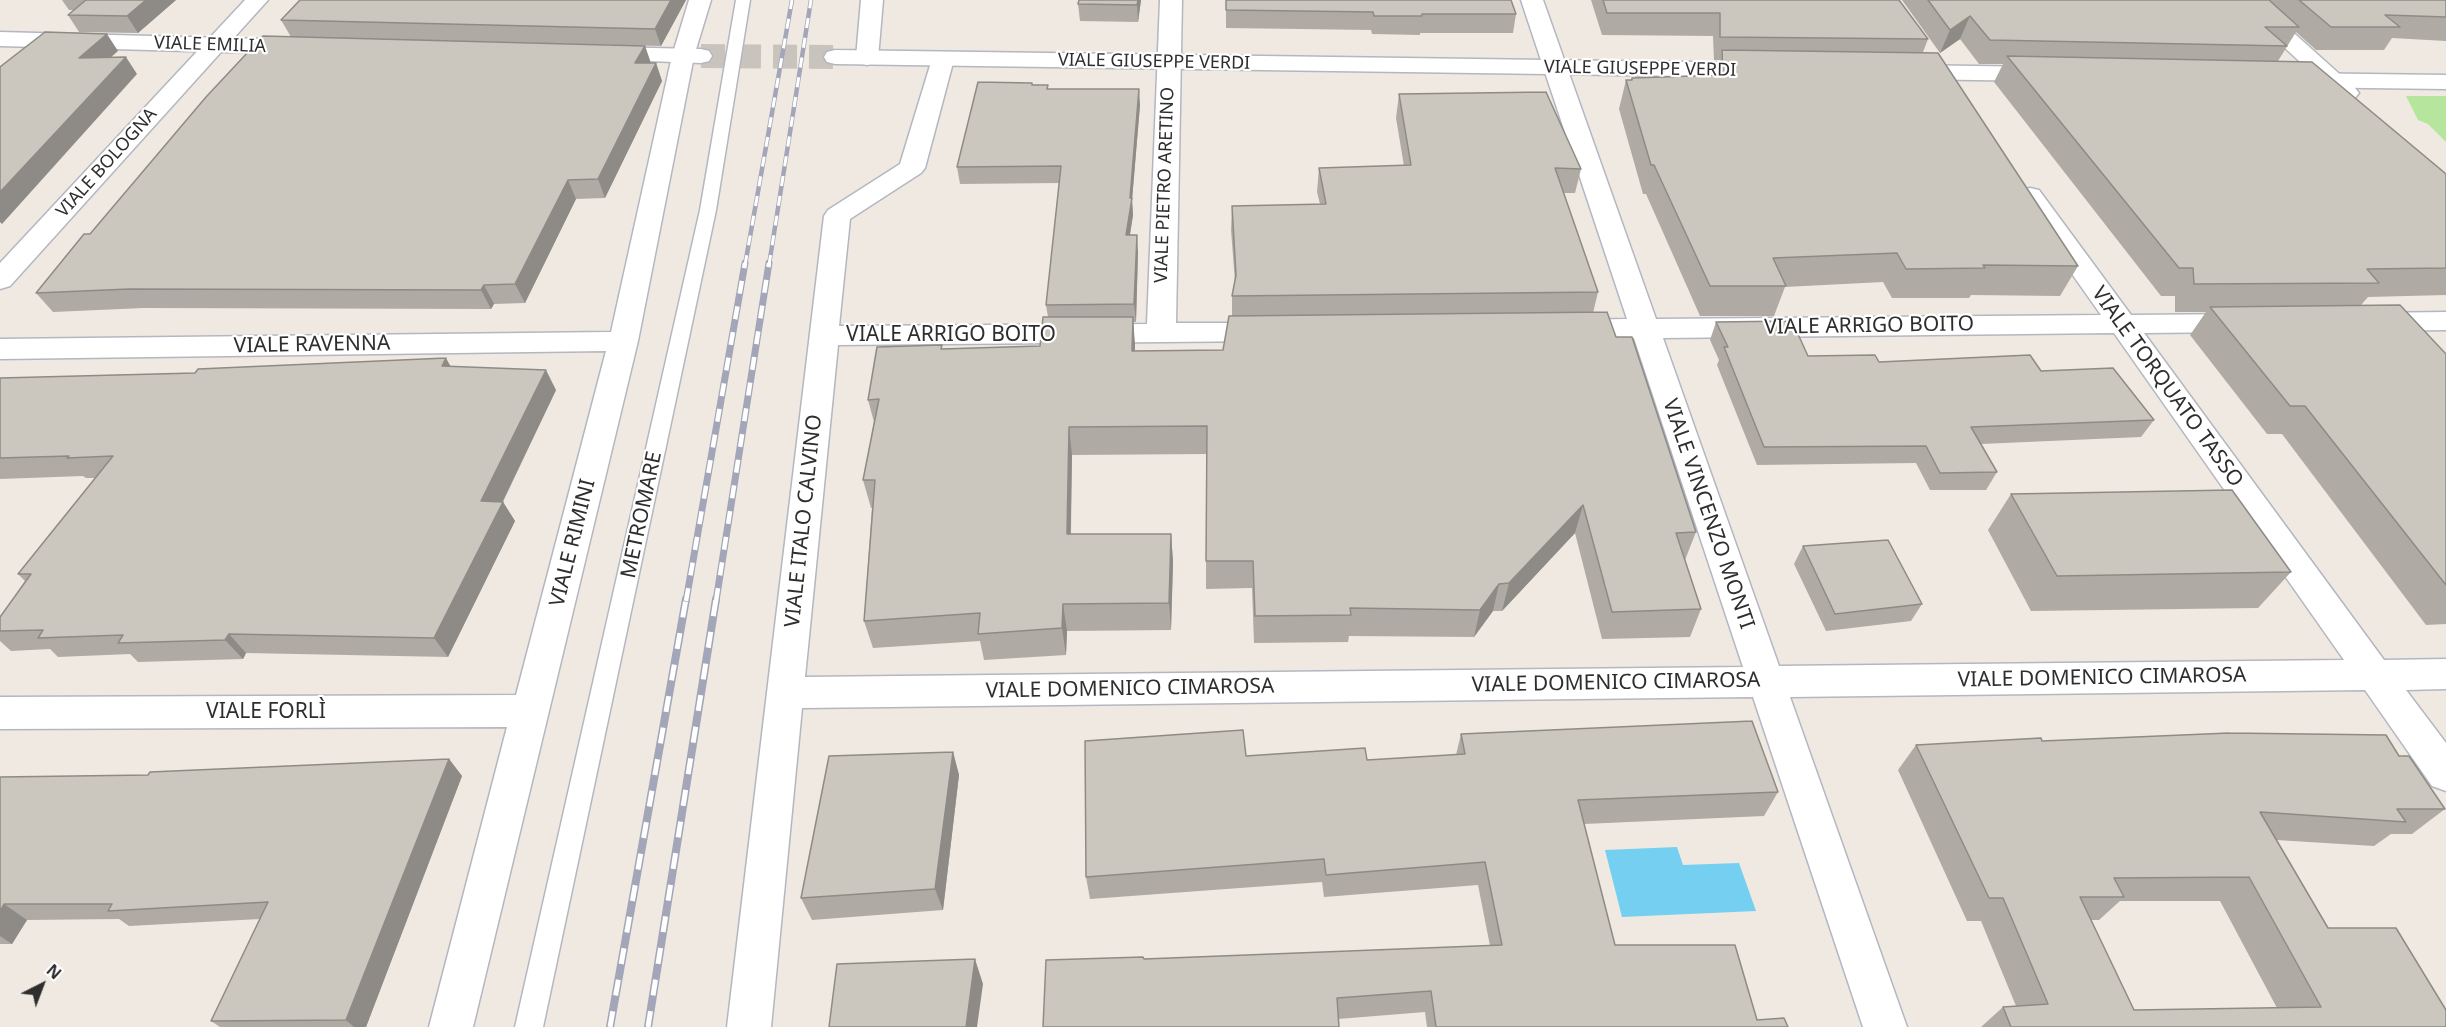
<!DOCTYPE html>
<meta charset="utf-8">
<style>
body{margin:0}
#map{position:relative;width:2446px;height:1027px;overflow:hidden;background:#efe9e1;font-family:"Noto Sans",sans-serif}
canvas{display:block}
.north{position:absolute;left:12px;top:955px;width:60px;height:60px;-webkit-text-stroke:4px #fff;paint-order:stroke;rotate:42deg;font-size:16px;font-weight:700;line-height:24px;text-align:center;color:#2e2e2e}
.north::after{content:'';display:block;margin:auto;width:21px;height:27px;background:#2e2e2e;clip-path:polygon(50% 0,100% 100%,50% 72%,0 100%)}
</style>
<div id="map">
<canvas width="2446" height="1027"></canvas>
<div class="north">N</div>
</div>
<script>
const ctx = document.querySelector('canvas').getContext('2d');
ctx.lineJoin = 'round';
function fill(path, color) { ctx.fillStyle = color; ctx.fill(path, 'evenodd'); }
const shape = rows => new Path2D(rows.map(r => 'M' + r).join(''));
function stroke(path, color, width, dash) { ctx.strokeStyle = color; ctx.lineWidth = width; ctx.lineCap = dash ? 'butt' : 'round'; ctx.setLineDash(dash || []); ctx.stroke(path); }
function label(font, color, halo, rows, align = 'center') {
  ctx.font = font + ' "Noto Sans",sans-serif'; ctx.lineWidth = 4.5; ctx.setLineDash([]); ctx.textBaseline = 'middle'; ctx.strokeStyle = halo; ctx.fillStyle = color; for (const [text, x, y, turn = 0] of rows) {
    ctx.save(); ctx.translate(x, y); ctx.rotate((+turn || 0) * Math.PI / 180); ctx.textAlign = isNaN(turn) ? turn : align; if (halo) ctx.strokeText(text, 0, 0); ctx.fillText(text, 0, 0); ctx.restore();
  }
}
fill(shape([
 [2406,96,2446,96,2446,142,2428,124,2418,120]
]), '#b6e59e');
fill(shape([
 [1677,847,1683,865,1739,863,1756,911,1622,917,1605,850]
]), '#75cff0');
stroke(shape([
 [701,56,835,57]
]), '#c8c4bd', 24, [24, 12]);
const service = shape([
 [736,0,750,0,716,210,543,1027,515,1027,700,210,736,0]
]);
const minor = shape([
 [245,0,268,0,10,286,0,289,0,263,245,0],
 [689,0,711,0,694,56,638,341,473,1027,429,1027,507,727,0,729,0,697,516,695,606,351,0,359,0,339,611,332,672,56,689,0],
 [861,0,883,0,878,58,875,63,867,65,859,63,856,58,861,0],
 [1160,0,1182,0,1176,323,1271,323,1281,325,1285,332,1281,339,1271,341,838,345,805,677,1743,667,1634,338,1569,338,1559,336,1555,329,1559,322,1569,320,1627,319,1521,0,1543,0,1656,319,2101,315,2017,196,2021,190,2030,188,2039,190,2131,315,2243,314,2253,316,2257,323,2253,330,2243,332,2144,333,2384,660,2446,659,2446,689,2406,690,2446,743,2446,791,2432,786,2365,690,1790,697,1907,1027,1863,1027,1753,697,802,708,771,1027,727,1027,824,216,828,210,900,164,932,59,935,54,943,52,951,54,954,59,925,168,921,173,850,219,839,326,1147,324,1160,0],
 [2114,333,2344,660,1779,666,1663,338,2114,333],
 [2233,0,2257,0,2355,88,2359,93,2355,98,2347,100,2339,98,2233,0],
 [2446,312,2446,330,2370,331,2360,329,2356,322,2360,315,2370,313,2446,312]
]);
const tertiary = shape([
 [0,32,300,40,308,42,311,47,308,52,300,54,0,46,0,32],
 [603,47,701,49,709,51,712,56,709,61,701,63,595,59,592,54,595,49,603,47],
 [835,50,1760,63,1768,65,1772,70,1768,75,1760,77,835,64,827,62,824,57,827,52,835,50],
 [1908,65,2042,67,2050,69,2054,74,2050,79,2042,81,1908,79,1900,77,1896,72,1900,67,1908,65],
 [2289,73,2446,75,2446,89,2289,87,2281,85,2277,80,2281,75,2289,73]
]);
stroke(service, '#b4b7c1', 3);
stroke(minor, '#b4b7c1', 3);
stroke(tertiary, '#b4b7c1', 3);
fill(service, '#fff');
fill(minor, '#fff');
fill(tertiary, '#fff');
const railFar2 = shape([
 [745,265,792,0],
 [769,265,811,0]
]);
const railFar1 = shape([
 [686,601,745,263],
 [716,601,769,263]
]);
const rail = shape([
 [610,1027,686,599],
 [648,1027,716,599]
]);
stroke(railFar2, '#a3a6b8', 4.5);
stroke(railFar1, '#a3a6b8', 7);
stroke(rail, '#a3a6b8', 8);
stroke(railFar2, '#fff', 3, [10]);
stroke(railFar1, '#fff', 4.5, [13]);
stroke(rail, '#fff', 5, [16]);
fill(shape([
 [62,0,176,0,138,33,79,32,68,15,74,10,69,10],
 [686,0,661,46,291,37,281,20],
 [1141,0,1138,22,1080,21,1078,4],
 [1226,0,1516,14,1513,33,1420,33,1420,35,1372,34,1371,30,1226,28],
 [1591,0,1899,0,1928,39,1923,52,2078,266,2060,296,1971,295,1969,298,1892,298,1883,282,1785,287,1774,316,1700,316,1646,194,1643,194,1619,109,1626,80,1631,80,1632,78,1715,75,1720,60,1714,60,1713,36,1602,35],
 [1902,0,2446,0,2446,41,2392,38,2384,50,2316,50,2296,32,2278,61,2446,174,2446,295,2368,297,2361,305,2446,354,2446,624,2426,625,2282,434,2267,434,2190,335,2206,312,2175,312,2175,296,2161,296,1994,82,2003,64,1979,64,1960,39,1940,53],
 [645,46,651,63,656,63,662,81,605,198,576,199,525,303,494,304,491,309,144,308,53,312,36,293,90,234],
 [1032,85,1048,85,1048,89,1140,105,1132,200,1133,215,1130,235,1138,252,1136,322,1133,322,1135,351,1223,350,1232,316,1232,296,1235,282,1231,230,1232,206,1320,204,1317,192,1319,168,1404,166,1396,118,1399,94,1581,169,1575,193,1563,193,1598,292,1593,313,1616,337,1696,532,1685,560,1701,609,1690,637,1602,639,1575,533,1502,611,1493,611,1474,637,1349,636,1348,642,1254,643,1252,588,1206,589,1206,454,1072,455,1071,534,1171,534,1173,562,1171,630,1067,631,1066,655,984,660,980,641,873,648,864,621,872,508,871,508,863,480,874,422,868,400,942,349,1040,346,1048,317,1046,305,1059,183,960,184,957,167],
 [1716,322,1808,356,1879,362,2041,371,2154,420,2141,437,1981,444,1997,472,1986,490,1930,490,1916,463,1757,465,1717,365,1719,360,1710,340],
 [451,366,556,390,503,502,515,521,448,657,246,653,243,659,138,662,130,654,58,657,50,649,11,651,0,641,0,617,25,581,18,574,96,478,86,478,83,476,0,479,0,378],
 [2011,494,2291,572,2258,608,2031,611,1988,530],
 [1803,546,1922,604,1911,621,1826,631,1794,564],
 [1461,734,1778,792,1764,816,1584,824,1615,945,1757,1020,1788,1027,1427,1027,1425,1012,1338,1019,1144,959,1490,946,1478,885,1324,897,1322,882,1090,899,1086,877,1367,760,1456,755],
 [2042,741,2399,756,2445,809,2412,834,2391,834,2374,846,2276,840,2328,928,2446,1027,1981,1027,2003,1007,2016,1006,1981,921,1967,921,1898,770,1916,745],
 [2120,901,2220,901,2277,1008,2134,1010,2091,920,2099,920],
 [953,752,959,775,943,910,812,920,801,898],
 [449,759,462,776,366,1027,220,1027,211,1021,260,919,129,926,119,919,27,920,12,944,0,944,0,777,148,775]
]), '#afaba4');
fill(shape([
 [146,0,176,0,138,33,127,16],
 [671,0,686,0,661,46,655,29],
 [1138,0,1141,0,1138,22,1137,5],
 [1970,16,1960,39,1940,53,1950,30],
 [107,34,118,51,91,75,79,58],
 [645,46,651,64,635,63],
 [126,57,137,74,2,224,0,222,0,192],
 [656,63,662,81,605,198,598,179],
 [1139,89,1140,105,1132,200,1133,215,1127,252,1126,235],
 [568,180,576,199,525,303,515,284],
 [1137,235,1138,252,1136,322,1134,304],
 [484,285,494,304,491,309,481,290],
 [1133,317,1135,345,1134,379,1132,351],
 [446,358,457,378,442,366],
 [546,370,556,390,497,513,503,502,515,521,448,657,434,638,481,501],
 [1069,427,1072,455,1070,562,1067,534],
 [1583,505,1575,533,1502,611,1509,583],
 [1171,534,1173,562,1171,630,1169,603],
 [1499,584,1493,611,1474,637,1480,610],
 [1063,604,1067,631,1066,655,1062,628],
 [229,634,246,653,243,659,225,640],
 [953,752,959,775,943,910,935,889],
 [449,759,462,776,366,1027,354,1027,346,1020],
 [4,904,27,920,12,944,0,936,0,911],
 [975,959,983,984,977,1027,966,1027]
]), '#8e8b86');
const building = shape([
 [86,0,146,0,127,16,68,15,86,0],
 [300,0,671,0,655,29,281,20,300,0],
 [1079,0,1138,0,1137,5,1078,4,1079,0],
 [1226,0,1511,0,1516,14,1422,14,1422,16,1374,16,1373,12,1226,10,1226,0],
 [1603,0,1899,0,1928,39,1720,37,1720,13,1607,13,1603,0],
 [1928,0,2269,0,2299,27,2265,27,2287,46,1990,40,1970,16,1950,30,1928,0],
 [2299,0,2446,0,2446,17,2385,15,2400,27,2331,27,2299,0],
 [45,32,107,34,79,58,126,57,0,192,0,67,45,32],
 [263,36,645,46,635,63,656,63,598,179,568,180,515,284,484,285,481,290,129,289,36,293,84,234,90,234,206,97,263,36],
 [1722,50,1938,53,2078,266,1983,265,1985,268,1906,269,1897,253,1773,258,1786,286,1710,286,1654,165,1651,165,1626,80,1632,80,1632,78,1723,75,1722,50],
 [2007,56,2312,62,2446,174,2446,268,2367,269,2379,283,2194,284,2193,268,2179,268,2007,56],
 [978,82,1032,83,1032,85,1048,85,1047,89,1139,89,1130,198,1132,198,1126,235,1137,235,1134,304,1046,305,1061,166,957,167,978,82],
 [1546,92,1581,169,1555,168,1598,292,1232,296,1236,275,1232,206,1326,204,1319,168,1411,165,1399,94,1546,92],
 [2400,305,2446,354,2446,585,2305,406,2290,406,2210,307,2400,305],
 [1607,312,1616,337,1632,337,1696,532,1676,533,1701,609,1612,612,1583,505,1509,583,1499,584,1480,610,1350,608,1351,615,1255,616,1253,561,1206,561,1207,426,1069,427,1067,534,1171,534,1169,603,1063,604,1062,628,978,634,980,613,864,621,875,480,863,480,879,399,868,400,877,347,942,345,941,349,1040,346,1043,317,1133,317,1132,351,1223,350,1229,316,1607,312],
 [1792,321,1808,356,1875,355,1879,362,2030,355,2041,371,2113,368,2154,420,1971,427,1997,472,1940,473,1926,446,1764,447,1724,347,1728,347,1716,322,1792,321],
 [446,358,442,366,546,370,481,501,503,502,434,638,229,634,225,640,118,643,123,635,38,638,43,630,0,631,0,617,31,574,18,574,113,456,67,458,69,456,0,458,0,378,195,373,198,369,446,358],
 [2232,490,2291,572,2057,576,2011,494,2232,490],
 [1888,540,1922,604,1835,614,1803,546,1888,540],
 [1752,721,1778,792,1578,800,1615,945,1735,945,1757,1020,1784,1018,1788,1027,1436,1027,1431,991,1337,998,1339,1027,1043,1027,1046,960,1143,957,1144,959,1502,945,1485,862,1326,875,1324,859,1086,877,1085,741,1243,730,1246,756,1365,748,1367,760,1465,754,1461,734,1752,721],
 [2229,733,2386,735,2399,756,2409,756,2445,809,2397,809,2406,822,2260,812,2328,928,2396,928,2446,1010,2446,1027,2011,1027,2003,1007,2048,1004,2003,898,1989,898,1916,745,2041,738,2042,741,2229,733],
 [2249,877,2321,1007,2134,1010,2080,897,2124,897,2114,878,2249,877],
 [953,752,935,889,801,898,829,756,953,752],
 [449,759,346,1020,211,1021,268,902,108,911,112,904,4,904,0,911,0,777,148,775,150,772,449,759],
 [975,959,966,1027,829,1027,837,964,975,959]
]);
fill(building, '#cbc7bf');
stroke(building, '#8e8b86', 1.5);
label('18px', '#2e2e2e', '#fff', [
 ["VIALE EMILIA",210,45,2],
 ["VIALE GIUSEPPE VERDI",1154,62,1],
 ["VIALE GIUSEPPE VERDI",1640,69,1],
 ["VIALE BOLOGNA",107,163,-48],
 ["VIALE PIETRO ARETINO",1165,185,-88]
]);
label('21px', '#2e2e2e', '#fff', [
 ["VIALE ARRIGO BOITO",1869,326,-1],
 ["VIALE ARRIGO BOITO",951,335],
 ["VIALE RAVENNA",312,345,-1],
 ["VIALE TORQUATO TASSO",2167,387,54],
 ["VIALE VINCENZO MONTI",1708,514,71],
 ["METROMARE",642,515,-78],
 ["VIALE ITALO CALVINO",804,521,-84],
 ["VIALE RIMINI",573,543,-76],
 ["VIALE DOMENICO CIMAROSA",2102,678,-1],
 ["VIALE DOMENICO CIMAROSA",1616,683,-1],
 ["VIALE DOMENICO CIMAROSA",1130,689,-1],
 ["VIALE FORLÌ",266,712]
]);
</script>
